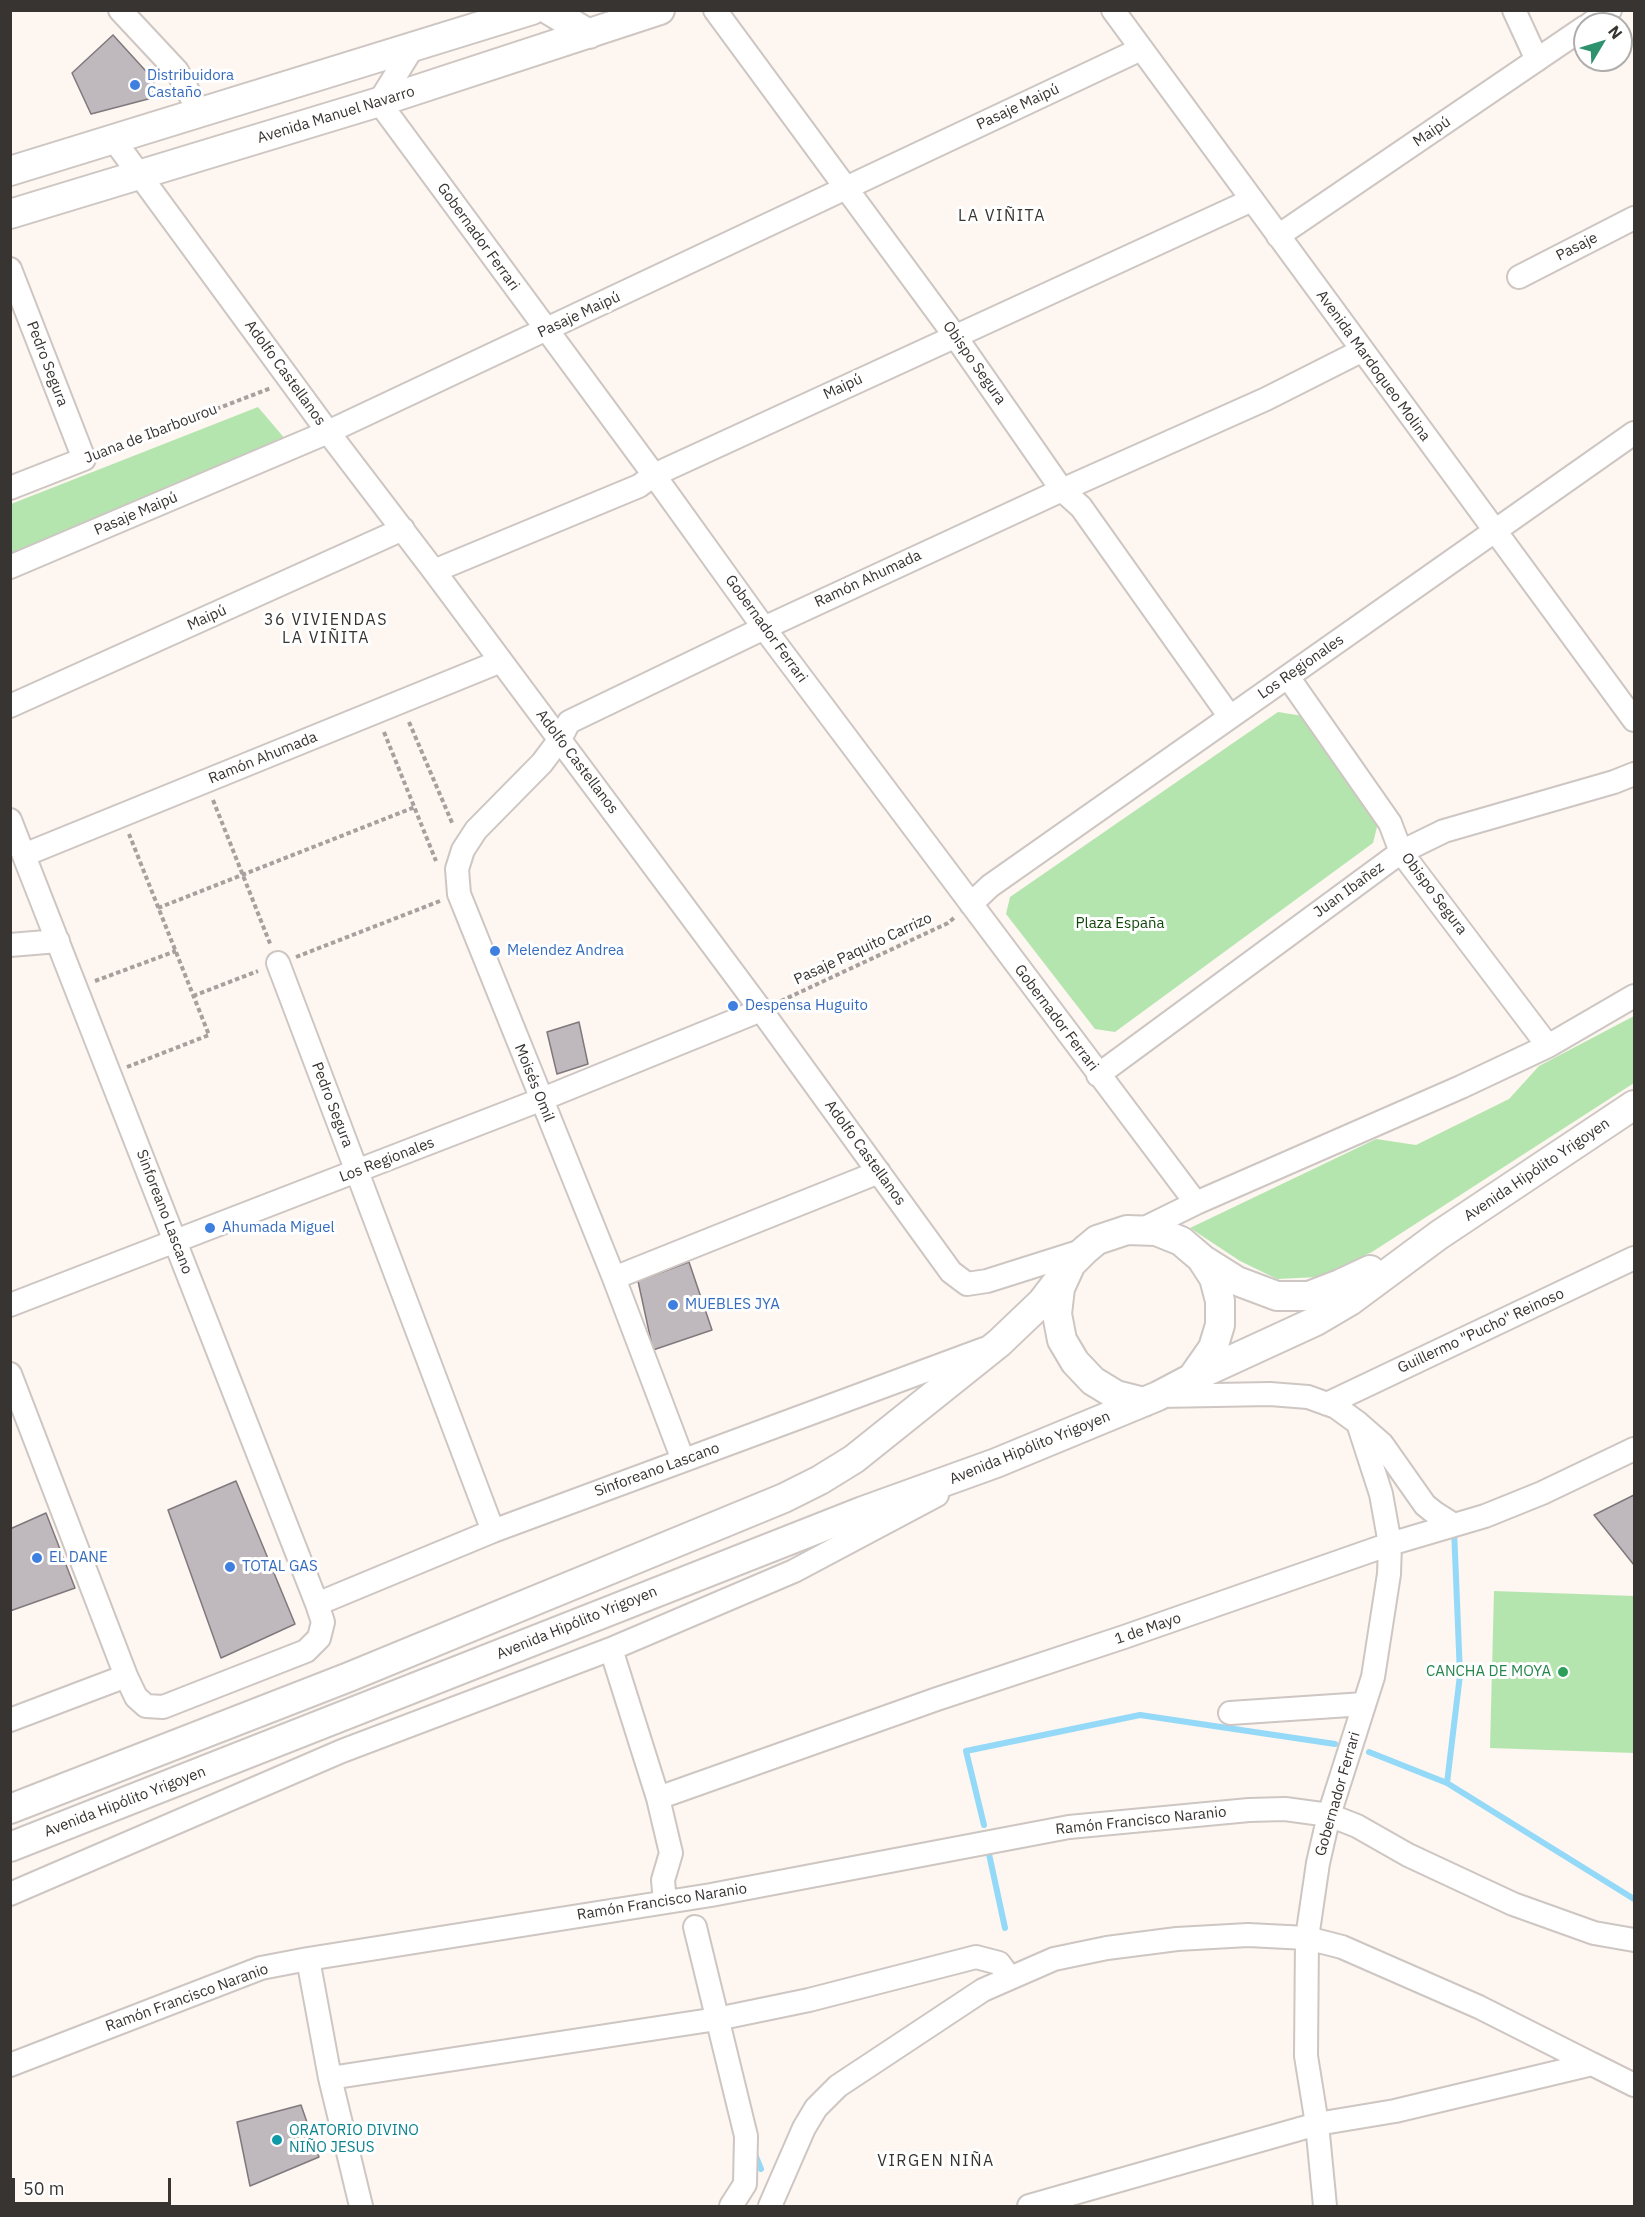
<!DOCTYPE html>
<meta charset="utf-8">
<style>
body{margin:0}
#map{position:relative;width:1645px;height:2217px;overflow:hidden;background:#fdf6f1;font-family:"IBM Plex Sans",sans-serif}
canvas{display:block}
.frame{position:absolute;inset:0;border:12px solid #373432;pointer-events:none}
.north{position:absolute;left:1573px;top:12px;width:60px;height:60px;box-sizing:border-box;background:#fff;border:2px solid #afaead;border-radius:50%;rotate:52deg;font-size:16px;font-weight:700;line-height:24px;text-align:center;color:#373432}
.north::after{content:'';display:block;margin:auto;width:21px;height:27px;background:#2d926d;clip-path:polygon(50% 0,100% 100%,50% 72%,0 100%)}
.scale{position:absolute;left:12px;top:2178px;width:159px;height:27px;box-sizing:border-box;border:3px solid #373432;border-top:0;padding-left:8px;font-size:18px;line-height:21px;white-space:nowrap;color:#373432;-webkit-text-stroke:4px #fff;paint-order:stroke}
</style>
<div id="map">
<canvas width="1645" height="2217"></canvas>
<div class="frame"></div>
<div class="north">N</div>
<div class="scale">50 m</div>
</div>
<script>
const ctx = document.querySelector('canvas').getContext('2d');
ctx.lineJoin = 'round';
function fill(path, color) { ctx.fillStyle = color; ctx.fill(path, 'evenodd'); }
const shape = rows => new Path2D(rows.map(r => 'M' + r).join(''));
function stroke(path, color, width, dash) { ctx.strokeStyle = color; ctx.lineWidth = width; ctx.lineCap = dash ? 'butt' : 'round'; ctx.setLineDash(dash || []); ctx.stroke(path); }
function label(font, color, halo, rows, align = 'center') {
  ctx.font = font + ' "IBM Plex Sans",sans-serif'; ctx.lineWidth = 6; ctx.setLineDash([]); ctx.textBaseline = 'middle'; ctx.strokeStyle = halo; ctx.fillStyle = color; for (const [text, x, y, turn = 0] of rows) {
    ctx.save(); ctx.translate(x, y); ctx.rotate((+turn || 0) * Math.PI / 180); ctx.textAlign = isNaN(turn) ? turn : align; if (halo) ctx.strokeText(text, 0, 0); ctx.fillText(text, 0, 0); ctx.restore();
  }
}
fill(shape([
 [258,407,286,440,11,553,11,504],
 [1278,712,1303,716,1378,823,1373,843,1115,1032,1095,1029,1006,914,1010,897],
 [1634,1016,1634,1083,1372,1252,1318,1277,1277,1279,1240,1261,1190,1228,1376,1139,1416,1145,1509,1099,1539,1066],
 [1494,1591,1634,1596,1634,1753,1490,1748]
]), '#b5e5ae');
stroke(shape([
 [1369,1752,1447,1783,1634,1899],
 [1447,1783,1460,1675,1454,1529],
 [984,1825,966,1751,1140,1715,1335,1744],
 [989,1854,1005,1928],
 [754,2152,761,2169]
]), '#94d9f7', 6);
const building = shape([
 [113,35,154,80,152,98,91,114,72,73,113,35],
 [579,1022,588,1064,557,1074,547,1032,579,1022],
 [689,1262,712,1330,653,1350,638,1281,689,1262],
 [236,1481,295,1624,221,1658,168,1510,236,1481],
 [1634,1495,1634,1565,1594,1515,1634,1495],
 [46,1513,75,1588,10,1611,10,1529,46,1513],
 [301,2105,319,2157,250,2186,237,2122,301,2105]
]);
fill(building, '#bfb8bc');
stroke(building, '#7f797d', 1.5);
const minor = shape([
 [120,10,177,71,200,113],
 [715,10,955,336,1062,490,1081,507,1230,717],
 [1113,10,1634,720],
 [1514,10,1537,60],
 [1590,24,1610,10],
 [413,47,379,102,654,475,764,628,1196,1203],
 [114,140,328,432,434,571,761,1010,951,1272,967,1284,987,1281,1085,1250],
 [1278,236,1585,27],
 [10,269,84,459,10,488],
 [1519,277,1634,218],
 [10,567,328,432,1141,49],
 [434,571,639,486,654,475,1252,200],
 [1288,677,1390,823,1401,852,1548,1046],
 [10,706,403,529],
 [10,820,317,1604],
 [24,855,501,661],
 [971,904,990,886,1634,433],
 [10,945,58,941],
 [278,963,493,1531],
 [1098,1075,1401,852,1444,831,1614,782,1634,774],
 [1143,1229,1196,1203,1461,1087,1548,1046,1634,996],
 [614,1278,879,1172],
 [10,1305,540,1100,761,1010],
 [10,1374,126,1676],
 [1160,1396,1270,1394,1308,1397,1336,1407,1358,1423,1382,1444,1425,1505,1435,1513,1454,1525],
 [1327,1404,1634,1258],
 [683,1460,614,1278,459,894,457,869,463,850,476,830,542,763,560,739,569,722,764,628,1062,490,1266,399,1361,351],
 [611,1649,658,1798,671,1853,663,1880,665,1902],
 [1230,1713,1364,1704],
 [10,1720,126,1676,136,1697,146,1706,163,1707,306,1651,319,1638,323,1622,317,1604,493,1531,984,1349],
 [658,1798,937,1699,1124,1637,1390,1544,1485,1516,1542,1493,1634,1449],
 [10,1894,342,1751,611,1649,794,1571,937,1495],
 [695,1927,746,2136,745,2184,731,2206],
 [308,1959,330,2078,361,2206],
 [10,2065,261,1968,308,1959,711,1895,1069,1827,1249,1810,1285,1809,1329,1815,1357,1826,1408,1855,1513,1904,1594,1933,1634,1940],
 [330,2078,717,2019,809,2000,976,1957,999,1963,1010,1978],
 [770,2206,804,2128,816,2108,838,2086,983,1990,1054,1959,1107,1948,1177,1939,1248,1935,1307,1938,1342,1947,1479,2007,1592,2064],
 [1029,2206,1317,2124,1395,2111,1592,2064,1634,2085],
 [1325,2206,1317,2124,1306,2056,1307,1938,1318,1863,1329,1815,1373,1677,1389,1574,1390,1544,1381,1494,1358,1423]
]);
const major = shape([
 [549,10,589,34],
 [10,171,532,10],
 [10,214,379,102,660,10],
 [1202,1259,1237,1281,1277,1296,1309,1296,1340,1284,1370,1270],
 [1144,1402,1116,1395,1093,1381,1075,1362,1062,1340,1057,1314,1060,1288,1071,1264,1085,1250,1097,1240,1127,1230,1156,1231,1181,1241,1201,1258,1214,1278,1220,1301,1220,1325,1213,1348,1192,1378],
 [10,1809,349,1677,784,1498,820,1480,854,1459,999,1343,1042,1302,1071,1264],
 [10,1847,863,1511,996,1463,1158,1396,1192,1378,1316,1321,1350,1301,1439,1235,1634,1105]
]);
stroke(minor, '#cdc6c2', 26);
stroke(major, '#cdc6c2', 32);
stroke(shape([
 [104,452,271,388],
 [409,722,453,825],
 [384,732,436,861],
 [213,800,271,946],
 [158,908,415,807],
 [296,957,440,901],
 [95,981,176,951],
 [193,996,258,971],
 [781,1001,948,923,955,917],
 [127,1067,209,1035,129,834]
]), '#a6a19e', 4, [4.5, 3]);
stroke(minor, '#fff', 22);
stroke(major, '#fff', 28);
for (const [x, y, r, color] of [
 [135,85,6,"#3f7fe0"],
 [495,951,6,"#3f7fe0"],
 [733,1006,6,"#3f7fe0"],
 [210,1228,6,"#3f7fe0"],
 [673,1305,6,"#3f7fe0"],
 [37,1558,6,"#3f7fe0"],
 [230,1567,6,"#3f7fe0"],
 [1563,1672,6,"#2e9e5b"],
 [277,2140,6,"#0f9aa8"]
]) { const dot = new Path2D(); dot.arc(x, y, r, 0, 2 * Math.PI); ctx.fillStyle = color; ctx.fill(dot); stroke(dot, '#fff', 2); }
label('15px', '#366cbe', '#fff', [
 ["Distribuidora",147,76],
 ["Castaño",147,93],
 ["Melendez Andrea",507,951],
 ["Despensa Huguito",745,1006],
 ["Ahumada Miguel",222,1228],
 ["MUEBLES JYA",685,1305],
 ["EL DANE",49,1558],
 ["TOTAL GAS",242,1567]
], 'left');
label('15px', '#373432', '#fff', [
 ["Pasaje Maipú",1018,107,-25],
 ["Avenida Manuel Navarro",336,115,-17],
 ["Maipú",1432,132,-34],
 ["Gobernador Ferrari",478,237,54],
 ["Pasaje",1577,247,-27],
 ["Pasaje Maipú",579,315,-25],
 ["Obispo Segura",974,363,55],
 ["Pedro Segura",47,364,69],
 ["Avenida Mardoqueo Molina",1373,366,54],
 ["Adolfo Castellanos",285,373,54],
 ["Maipú",843,387,-25],
 ["Juana de Ibarbourou",151,434,-21],
 ["Pasaje Maipú",136,514,-23],
 ["Ramón Ahumada",868,579,-25],
 ["Maipú",207,618,-24],
 ["Gobernador Ferrari",766,629,54],
 ["Los Regionales",1301,667,-35],
 ["Ramón Ahumada",263,758,-22],
 ["Adolfo Castellanos",577,762,53],
 ["Juan Ibañez",1349,890,-36],
 ["Obispo Segura",1434,894,53],
 ["Pasaje Paquito Carrizo",863,949,-25],
 ["Gobernador Ferrari",1056,1018,53],
 ["Moisés Omil",534,1083,68],
 ["Pedro Segura",332,1105,69],
 ["Adolfo Castellanos",865,1153,54],
 ["Los Regionales",387,1160,-21],
 ["Avenida Hipólito Yrigoyen",1537,1170,-34],
 ["Sinforeano Lascano",164,1212,69],
 ["Guillermo \"Pucho\" Reinoso",1481,1331,-25],
 ["Avenida Hipólito Yrigoyen",1030,1448,-22],
 ["Sinforeano Lascano",657,1470,-20],
 ["Avenida Hipólito Yrigoyen",577,1623,-22],
 ["1 de Mayo",1148,1629,-19],
 ["Gobernador Ferrari",1338,1794,-74],
 ["Avenida Hipólito Yrigoyen",125,1802,-21],
 ["Ramón Francisco Naranio",1141,1821,-6],
 ["Ramón Francisco Naranio",662,1902,-9],
 ["Ramón Francisco Naranio",187,1998,-20]
]);
label('15px', '#11470a', '#fff', [
 ["Plaza España",1120,924]
]);
label('15px', '#27864d', '#fff', [
 ["CANCHA DE MOYA",1551,1672]
], 'right');
label('15px', '#0d838f', '#fff', [
 ["ORATORIO DIVINO",289,2131],
 ["NIÑO JESUS",289,2148]
], 'left');
ctx.letterSpacing = '1.5px';
label('16px', '#373432', '#fff', [
 ["LA VIÑITA",1002,216],
 ["36 VIVIENDAS",326,620],
 ["LA VIÑITA",326,638],
 ["VIRGEN NIÑA",936,2161]
]);
ctx.letterSpacing = '0px';
</script>
